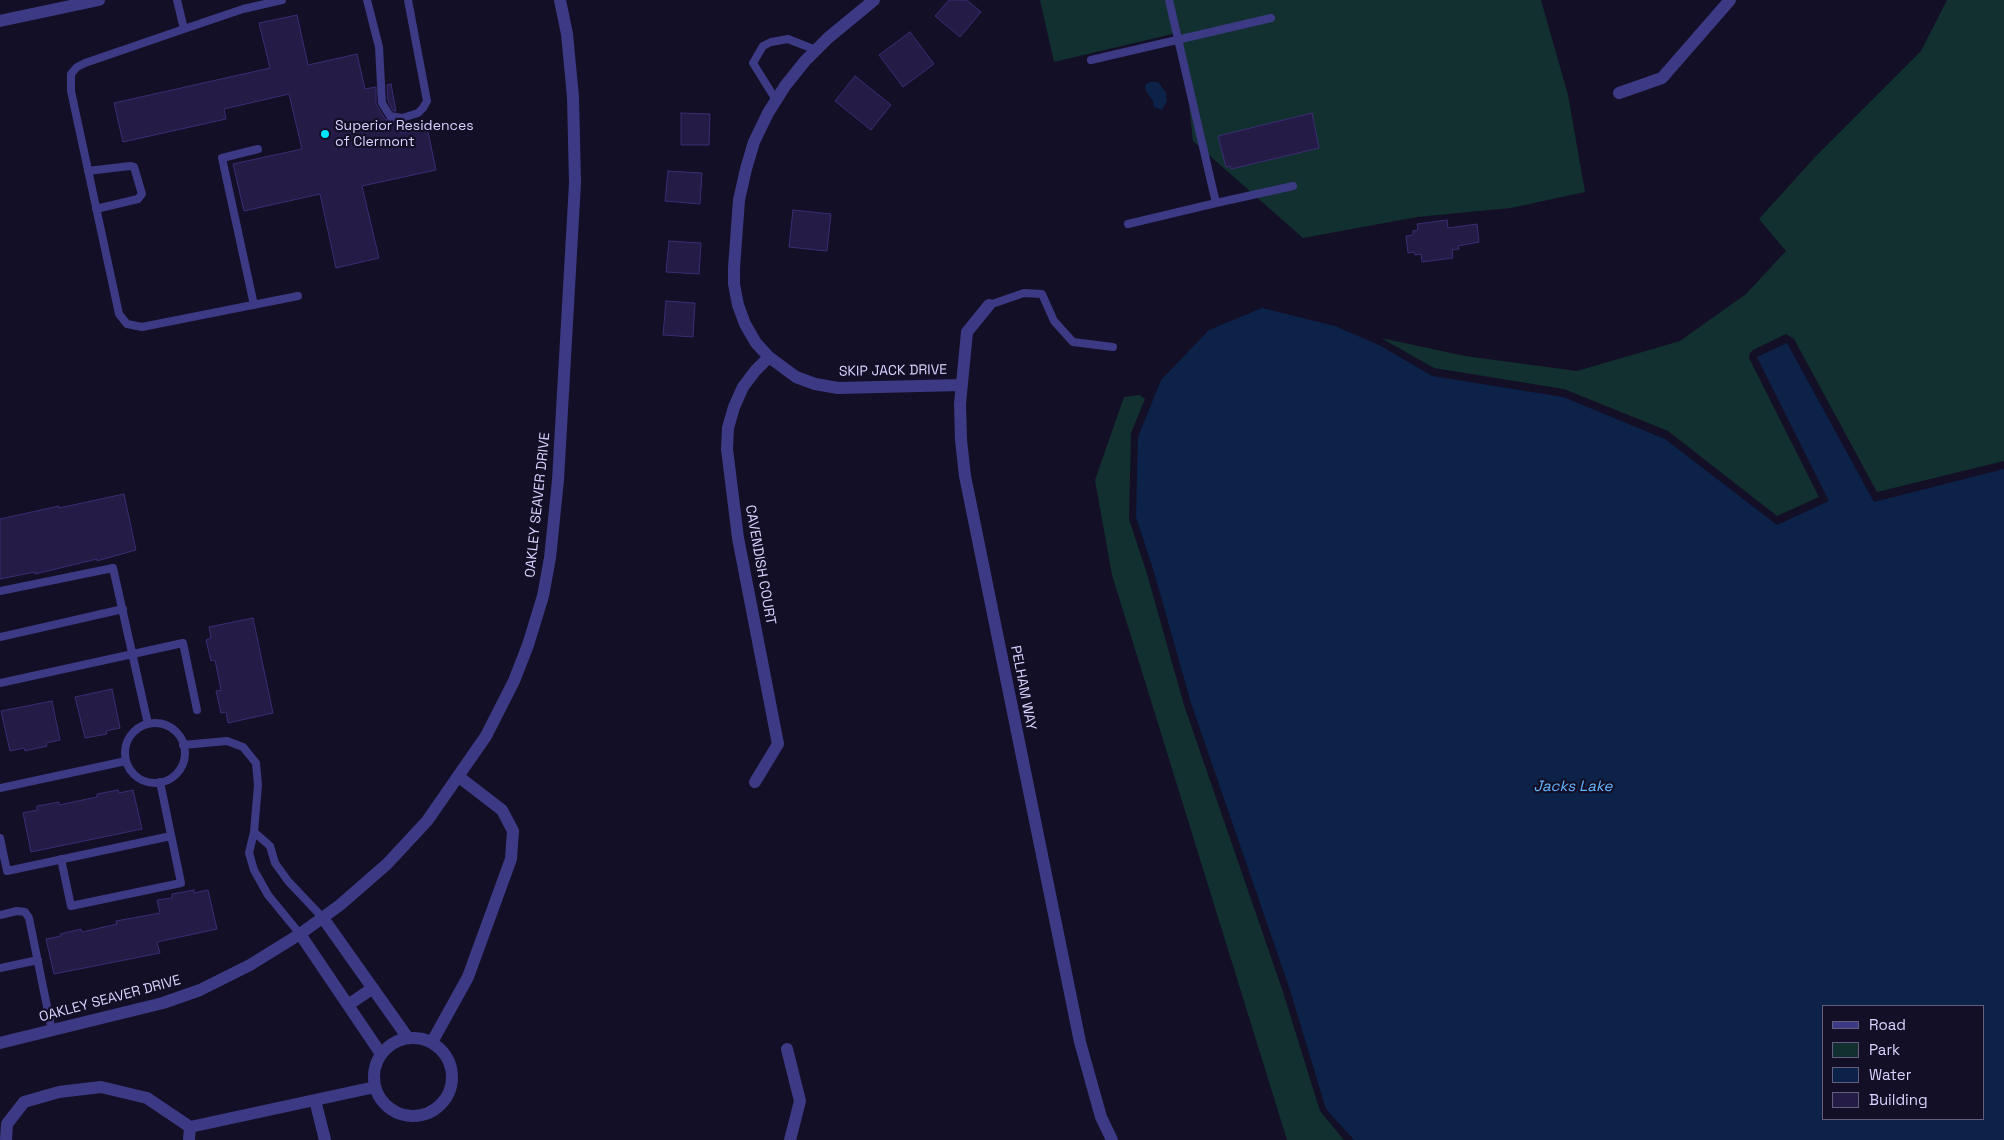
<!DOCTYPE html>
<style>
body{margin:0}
#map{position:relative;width:2004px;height:1140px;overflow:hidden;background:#130f26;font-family:"Space Grotesk",sans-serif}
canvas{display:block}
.legend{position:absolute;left:1822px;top:1005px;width:162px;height:115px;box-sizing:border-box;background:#130f26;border:1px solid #625e7d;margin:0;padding:6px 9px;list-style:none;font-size:15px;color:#d9d4ff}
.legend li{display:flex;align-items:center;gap:10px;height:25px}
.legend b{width:25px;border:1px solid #625e7d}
</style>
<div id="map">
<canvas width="2004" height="1140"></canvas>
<ul class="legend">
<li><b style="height:6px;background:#3d3a85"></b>Road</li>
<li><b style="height:14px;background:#12302f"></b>Park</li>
<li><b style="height:14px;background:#0c2248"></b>Water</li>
<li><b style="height:14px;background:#241b47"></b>Building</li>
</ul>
</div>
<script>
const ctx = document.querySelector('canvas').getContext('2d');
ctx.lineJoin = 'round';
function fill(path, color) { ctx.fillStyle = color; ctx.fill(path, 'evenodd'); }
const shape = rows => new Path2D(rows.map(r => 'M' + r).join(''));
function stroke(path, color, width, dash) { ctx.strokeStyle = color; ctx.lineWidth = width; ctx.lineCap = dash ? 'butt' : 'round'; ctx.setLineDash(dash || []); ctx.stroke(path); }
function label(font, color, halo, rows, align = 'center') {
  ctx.font = font + ' "Space Grotesk",sans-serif'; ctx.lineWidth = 4.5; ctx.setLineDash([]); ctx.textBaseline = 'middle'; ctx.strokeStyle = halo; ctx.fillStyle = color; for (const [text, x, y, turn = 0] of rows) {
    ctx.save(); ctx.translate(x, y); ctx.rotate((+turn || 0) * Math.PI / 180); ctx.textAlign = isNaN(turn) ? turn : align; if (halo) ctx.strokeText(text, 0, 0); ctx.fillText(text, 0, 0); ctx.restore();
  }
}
fill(shape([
 [1040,0,1541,0,1568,95,1585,192,1511,208,1417,217,1303,238,1193,141,1181,32,1054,62],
 [1947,0,2004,0,2004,461,1877,492,1794,339,1786,334,1753,350,1750,353,1749,358,1819,497,1777,516,1668,431,1564,389,1434,368,1381,338,1465,356,1577,371,1680,341,1746,294,1786,251,1759,219,1815,157,1921,51],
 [1140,395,1145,399,1131,433,1129,519,1147,574,1184,705,1283,992,1320,1111,1344,1140,1287,1140,1112,575,1095,480,1124,397]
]), '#12302f');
fill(shape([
 [1150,82,1158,82,1166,93,1167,101,1162,110,1154,107,1153,101,1146,91,1145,85],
 [1262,308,1335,326,1381,346,1432,376,1563,397,1665,439,1777,525,1829,501,1757,357,1787,343,1874,502,2004,469,2004,1140,1354,1140,1326,1109,1290,990,1191,703,1154,572,1136,517,1138,437,1161,380,1209,330],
 [1983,1006,1983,1119,1823,1119,1823,1006]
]), '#0c2248');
const building = shape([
 [949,0,967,0,981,12,960,37,935,16,949,0],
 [297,15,308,65,357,54,365,89,376,87,376,104,385,119,399,123,401,133,427,127,436,170,362,186,379,258,336,268,320,194,244,211,233,164,302,149,289,94,224,109,226,119,123,142,114,103,270,68,259,23,297,15],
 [910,32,934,64,903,87,879,55,910,32],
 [855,76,891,105,871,130,835,101,855,76],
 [391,84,396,111,393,111,388,101,387,85,391,84],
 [681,113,710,114,709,145,681,145,681,113],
 [1312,113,1319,148,1231,169,1230,166,1226,167,1218,136,1312,113],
 [668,171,702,173,700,204,665,201,668,171],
 [793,210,831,214,827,251,789,247,793,210],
 [1447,220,1448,228,1477,224,1479,242,1458,246,1459,249,1452,250,1453,258,1422,262,1421,254,1415,255,1414,252,1408,253,1406,236,1413,235,1413,231,1418,230,1417,224,1447,220],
 [669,241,701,243,699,274,666,272,669,241],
 [666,301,695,303,693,337,663,335,666,301],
 [124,494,136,550,97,561,97,559,35,574,35,572,0,579,0,519,59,506,59,508,124,494],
 [253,618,273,713,228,723,226,712,221,713,216,691,221,690,215,660,211,661,206,640,211,638,209,627,253,618],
 [112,689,120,728,106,731,107,734,85,738,75,697,112,689],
 [52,701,60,740,46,743,47,746,25,751,24,748,10,751,1,711,52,701],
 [118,790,119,793,133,790,142,829,31,852,23,813,37,810,37,806,59,802,59,805,97,797,97,794,118,790],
 [194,890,194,893,208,890,217,929,157,942,160,953,54,974,46,939,61,936,60,934,81,929,82,932,117,924,116,921,160,913,157,900,172,898,172,894,194,890]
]);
fill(building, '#241b47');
stroke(building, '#3b2d73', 1);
stroke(shape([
 [177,0,184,29,243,9,282,0],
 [367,0,379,47,382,103,390,116,402,118,418,113,423,108,427,101,408,0],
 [1169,0,1216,203,1293,186],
 [184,29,85,63,77,67,71,74,71,91,119,314,127,324,142,327,298,296],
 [1091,60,1271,18],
 [776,100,753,63,763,46,771,42,788,39,816,50],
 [88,171,130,166,134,167,142,194,138,199,96,209],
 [1128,224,1216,203],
 [254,305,222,158,258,149],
 [989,305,1024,293,1042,294,1054,321,1073,342,1113,347],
 [0,591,113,568,148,724],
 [0,637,123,609],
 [0,683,183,643,197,710],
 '125 753a30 30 0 1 1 60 0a30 30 0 1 1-60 0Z',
 [183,745,227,741,243,747,256,763,258,785,254,832],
 [0,788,126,761],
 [0,838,7,871,171,836],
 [61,859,71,906,181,883,160,782],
 [0,915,17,911,25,912,29,918,52,1031],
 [300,934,268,895,254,870,249,853,254,832,270,846,275,863,288,881,323,918],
 [0,968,38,960]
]), '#3d3a85', 8);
stroke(shape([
 [874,0,828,38,805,61,785,86,768,113,754,142,746,169,739,200,734,268,734,284,738,305,745,324,756,343,769,357,796,377,815,384,838,388,961,385],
 [1619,93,1662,78,1730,0],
 [989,305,967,332,960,404,961,440,965,476,1080,1042,1101,1117,1112,1140],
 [755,782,778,744,738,538,727,449,728,428,734,407,743,387,755,371,769,357],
 [323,918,408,1038],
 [300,934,381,1054],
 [348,1005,373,988],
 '374 1077a39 39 0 1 1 78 0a39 39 0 1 1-78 0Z',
 [432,1042,468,977,511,859,513,831,502,810,459,777],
 [787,1049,800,1101,790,1140],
 [315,1100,325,1140],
 [6,1140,7,1124,24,1102,59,1092,101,1087,147,1098,190,1127,375,1087],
 [189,1140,190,1127]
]), '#3d3a85', 12);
stroke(shape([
 [0,21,99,0],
 [0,1043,163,1003,200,990,250,965,300,934,340,905,387,864,427,821,486,736,514,681,528,645,543,596,550,558,558,480,575,183,573,97,567,34,560,0]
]), '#3d3a85', 12);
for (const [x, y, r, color] of [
 [325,134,5,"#00e5ff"]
]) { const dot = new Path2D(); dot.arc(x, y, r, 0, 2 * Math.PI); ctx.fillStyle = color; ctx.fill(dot); stroke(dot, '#130f26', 2); }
label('14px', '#d9d4ff', '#130f26', [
 ["Superior Residences",335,126],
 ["of Clermont",335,142]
], 'left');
label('14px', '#d9d4ff', '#130f26', [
 ["SKIP JACK DRIVE",893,371,-1],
 ["OAKLEY SEAVER DRIVE",538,505,-84],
 ["CAVENDISH COURT",760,565,80],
 ["PELHAM WAY",1023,688,79],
 ["OAKLEY SEAVER DRIVE",110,999,-15]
]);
label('italic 15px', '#62b6ff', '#130f26', [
 ["Jacks Lake",1573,787]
]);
</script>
